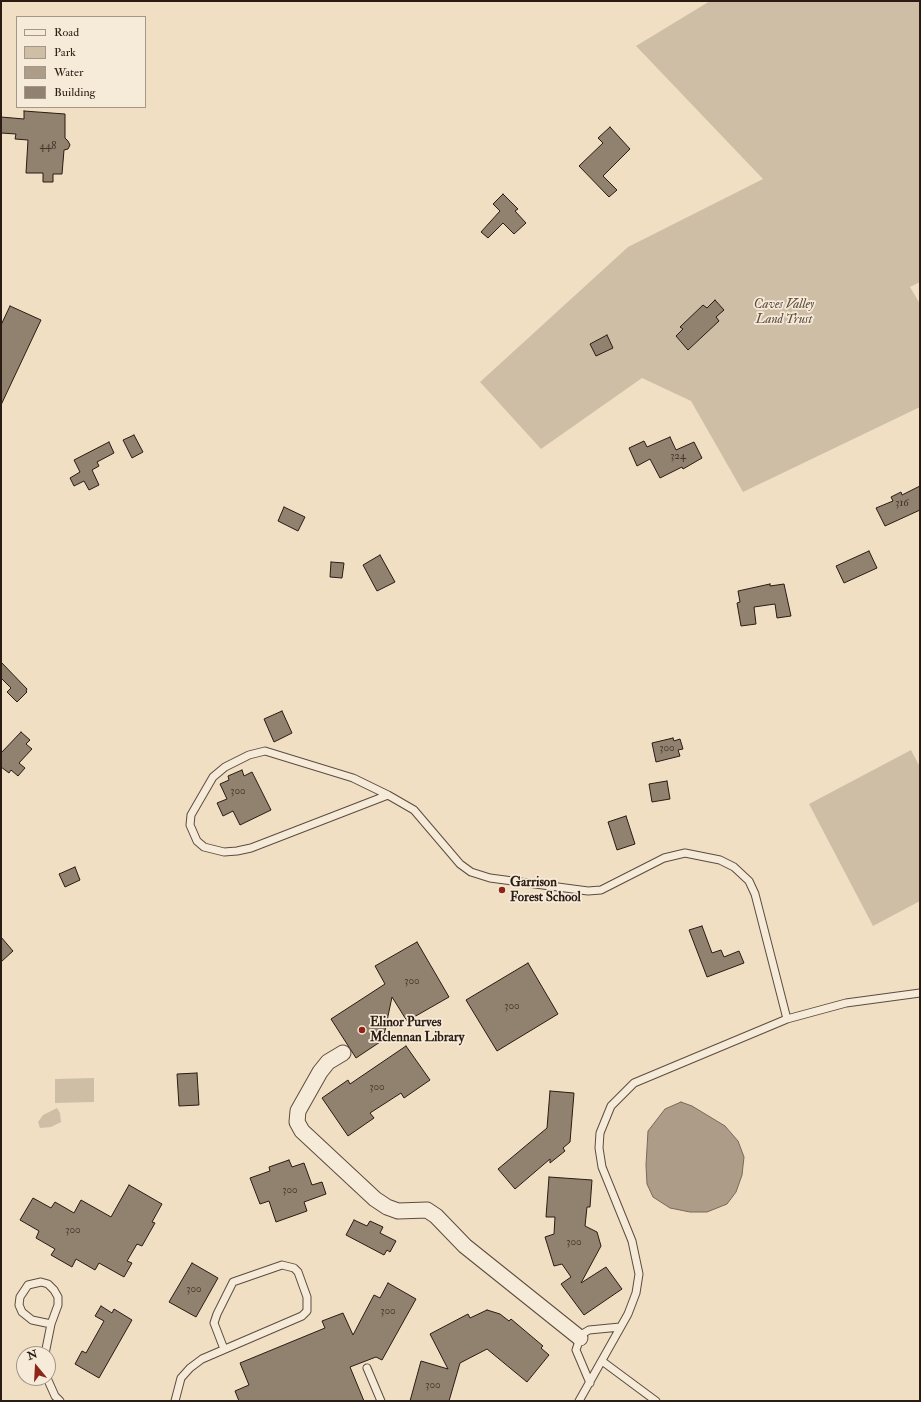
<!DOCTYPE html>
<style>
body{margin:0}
#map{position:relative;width:921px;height:1402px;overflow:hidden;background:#f1dfc4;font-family:"IM FELL Double Pica",serif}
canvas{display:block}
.frame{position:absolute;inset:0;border:2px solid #2a1b13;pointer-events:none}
.legend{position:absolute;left:16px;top:16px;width:130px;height:92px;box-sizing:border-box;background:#f6ead9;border:1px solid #a4978a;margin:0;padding:5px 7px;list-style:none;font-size:12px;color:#2a1b13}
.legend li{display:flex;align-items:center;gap:8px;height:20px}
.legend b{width:20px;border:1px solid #a4978a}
.north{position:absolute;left:16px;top:1346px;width:40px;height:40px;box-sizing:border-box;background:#f6ead9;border:1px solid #a4978a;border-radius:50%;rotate:342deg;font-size:11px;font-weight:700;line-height:16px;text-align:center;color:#2a1b13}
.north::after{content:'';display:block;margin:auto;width:14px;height:18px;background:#8f2418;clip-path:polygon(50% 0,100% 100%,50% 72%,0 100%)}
</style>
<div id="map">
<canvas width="921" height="1402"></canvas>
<div class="frame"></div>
<ul class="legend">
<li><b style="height:5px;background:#f6ead9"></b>Road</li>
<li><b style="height:11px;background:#cfbea6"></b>Park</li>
<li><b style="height:11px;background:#ad9c88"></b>Water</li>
<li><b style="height:11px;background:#91816f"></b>Building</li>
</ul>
<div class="north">N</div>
</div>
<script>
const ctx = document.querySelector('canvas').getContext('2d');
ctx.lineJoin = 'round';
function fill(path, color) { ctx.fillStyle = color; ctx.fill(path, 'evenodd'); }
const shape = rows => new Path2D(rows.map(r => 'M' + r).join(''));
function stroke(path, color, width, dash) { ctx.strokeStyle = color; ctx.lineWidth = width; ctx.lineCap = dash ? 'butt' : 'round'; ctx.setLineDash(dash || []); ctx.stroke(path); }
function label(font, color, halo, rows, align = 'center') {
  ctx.font = font + ' "IM FELL Double Pica",serif'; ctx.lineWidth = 3.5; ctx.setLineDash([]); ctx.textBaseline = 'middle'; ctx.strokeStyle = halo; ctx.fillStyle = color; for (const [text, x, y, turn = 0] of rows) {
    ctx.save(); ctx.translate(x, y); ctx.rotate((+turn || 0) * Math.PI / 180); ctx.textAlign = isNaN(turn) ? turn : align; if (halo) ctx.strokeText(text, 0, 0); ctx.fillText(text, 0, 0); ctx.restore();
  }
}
fill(shape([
 [710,1,920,1,920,282,910,287,920,304,920,407,743,492,691,401,642,378,541,449,480,382,628,247,763,179,636,46],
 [911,750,920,767,920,901,873,926,809,804],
 [94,1078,94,1102,55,1103,55,1079],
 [57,1108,60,1113,61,1122,51,1127,40,1128,38,1122,43,1115]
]), '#cfbea6');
const water = shape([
 [681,1102,692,1106,725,1126,738,1141,744,1157,742,1175,736,1192,727,1204,707,1212,690,1212,670,1208,653,1197,647,1184,646,1165,648,1131,665,1109,681,1102]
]);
fill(water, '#ad9c88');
stroke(water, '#796859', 1);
const building = shape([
 [24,111,65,114,65,138,68,141,70,145,68,149,64,150,62,174,53,174,53,182,43,182,43,173,26,173,28,140,15,139,16,134,1,133,1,117,24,119,24,111],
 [610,127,630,149,603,176,617,190,609,197,579,166,603,143,598,138,610,127],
 [503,194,518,209,515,211,526,223,514,234,503,223,488,238,481,232,500,211,493,204,503,194],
 [715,300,724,310,716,317,719,321,688,350,676,336,683,329,680,327,703,305,707,308,715,300],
 [10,306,41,320,1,405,1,325,10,306],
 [607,335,613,348,596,356,590,344,607,335],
 [134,435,143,452,132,458,123,440,134,435],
 [670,437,676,450,694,442,702,458,683,469,682,467,660,478,650,459,637,466,629,448,644,441,647,447,670,437],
 [109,442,114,453,97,462,99,466,92,470,99,485,89,490,84,481,74,486,70,478,80,472,74,460,109,442],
 [920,486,920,510,885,526,876,508,893,501,891,497,901,492,902,495,920,486],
 [284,507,305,517,298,531,278,521,284,507],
 [869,551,877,568,844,583,836,566,869,551],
 [380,555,395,582,377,591,363,565,380,555],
 [331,562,344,563,342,578,330,577,331,562],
 [770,584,770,586,784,584,791,616,777,618,775,604,754,607,756,624,741,626,737,603,740,602,738,591,770,584],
 [1,662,27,689,26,691,27,692,17,702,7,692,11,688,1,678,1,662],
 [282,711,292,733,274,742,264,719,282,711],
 [21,732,30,740,26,744,32,749,19,763,25,768,18,776,11,770,9,773,1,767,1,753,21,732],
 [673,738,674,741,680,739,683,749,678,750,680,756,656,762,652,743,673,738],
 [242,770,244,776,252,772,271,810,240,825,233,811,223,816,217,803,227,799,220,784,229,780,228,776,242,770],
 [667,781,670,799,652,802,649,784,667,781],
 [626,816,635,844,617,850,608,822,626,816],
 [75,867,80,880,65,887,59,874,75,867],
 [702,926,712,953,721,950,724,957,739,951,744,963,707,977,689,930,702,926],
 [1,937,13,951,1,962,1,937],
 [417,942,449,997,407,1021,392,997,383,1040,356,1058,331,1019,385,984,375,966,417,942],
 [528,963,558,1014,497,1051,466,1000,528,963],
 [406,1046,430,1080,404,1098,401,1093,370,1113,374,1118,348,1136,322,1098,348,1080,350,1084,406,1046],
 [197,1073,199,1105,179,1106,177,1074,197,1073],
 [550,1091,574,1093,570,1142,563,1148,565,1151,550,1163,550,1159,515,1189,498,1169,547,1128,550,1091],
 [289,1160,292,1167,304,1163,312,1185,322,1182,326,1194,304,1202,307,1211,276,1222,269,1201,260,1204,250,1178,270,1171,269,1167,289,1160],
 [549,1177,592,1180,590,1207,587,1207,585,1226,597,1232,601,1246,581,1283,606,1267,622,1289,584,1315,561,1284,571,1277,562,1264,554,1266,545,1237,554,1234,555,1217,546,1217,549,1177],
 [129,1185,162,1204,152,1222,155,1223,142,1246,137,1244,127,1261,132,1263,124,1277,99,1263,95,1270,76,1259,72,1267,51,1255,55,1249,36,1238,39,1231,20,1220,33,1198,51,1208,55,1202,74,1213,81,1200,111,1217,129,1185],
 [354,1220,367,1226,370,1221,383,1227,380,1233,396,1241,390,1252,387,1250,384,1255,346,1235,354,1220],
 [192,1263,218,1278,196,1317,169,1302,192,1263],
 [388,1283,416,1299,382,1360,376,1357,350,1367,364,1401,239,1401,235,1391,249,1385,240,1363,325,1328,322,1321,343,1313,353,1335,374,1295,380,1298,388,1283],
 [101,1306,112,1313,114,1309,132,1320,99,1378,75,1364,82,1351,86,1353,104,1321,95,1316,101,1306],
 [487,1310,500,1314,509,1321,511,1319,543,1346,541,1348,549,1355,527,1382,487,1349,460,1363,449,1401,410,1401,421,1361,448,1369,430,1334,468,1314,470,1318,487,1310]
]);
fill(building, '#91816f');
stroke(building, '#2a1b13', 1);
const lane = shape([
 [388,795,353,778,265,751,249,755,225,767,213,777,191,815,190,825,197,841,204,847,224,852,237,851,251,848,388,795,414,810,460,864,471,872,490,878,588,891,601,890,664,858,685,853,720,860,734,867,749,881,755,894,787,1019],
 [45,1354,51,1324,58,1305,58,1297,54,1290,48,1284,41,1282,28,1285,20,1297,19,1305,22,1312,32,1320,51,1324],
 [602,1361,656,1401],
 [367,1368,381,1401],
 [47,1378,55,1396,60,1401],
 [590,1383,576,1350,580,1338,584,1333,589,1330,620,1327],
 [175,1401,181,1378,190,1368,202,1359,302,1316,307,1311,307,1297,298,1272,294,1268,282,1265,233,1282,217,1314,214,1323,224,1349],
 [579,1401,628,1314,636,1293,639,1274,632,1241,602,1167,599,1148,600,1133,611,1106,634,1083,787,1019,846,1003,920,993]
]);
const street = shape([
 [343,1053,328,1062,320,1072,298,1111,297,1122,302,1131,375,1199,387,1207,398,1211,427,1210,436,1216,465,1246,580,1338]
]);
stroke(lane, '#5c4c3f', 9);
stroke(street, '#5c4c3f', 17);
stroke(lane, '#f6ead9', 7);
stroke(street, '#f6ead9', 15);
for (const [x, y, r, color] of [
 [502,890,4,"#8f2418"],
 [362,1030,4,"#8f2418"]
]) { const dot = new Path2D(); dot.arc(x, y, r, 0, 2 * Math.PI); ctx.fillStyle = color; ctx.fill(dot); stroke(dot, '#f6ead9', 1.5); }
label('11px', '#44342a', null, [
 ["448",48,147],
 ["324",678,457],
 ["316",902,504],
 ["300",667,749],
 ["300",238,792],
 ["300",412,982],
 ["300",512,1007],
 ["300",377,1088],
 ["300",290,1191],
 ["300",73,1231],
 ["300",574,1243],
 ["300",194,1290],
 ["300",388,1312],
 ["300",433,1386]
]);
label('italic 13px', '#5c4c3f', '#f6ead9', [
 ["Caves Valley",784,305],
 ["Land Trust",784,320]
]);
label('bold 13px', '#2a1b13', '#f6ead9', [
 ["Garrison",510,883],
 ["Forest School",510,898],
 ["Elinor Purves",370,1023],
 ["Mclennan Library",370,1038]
], 'left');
</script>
